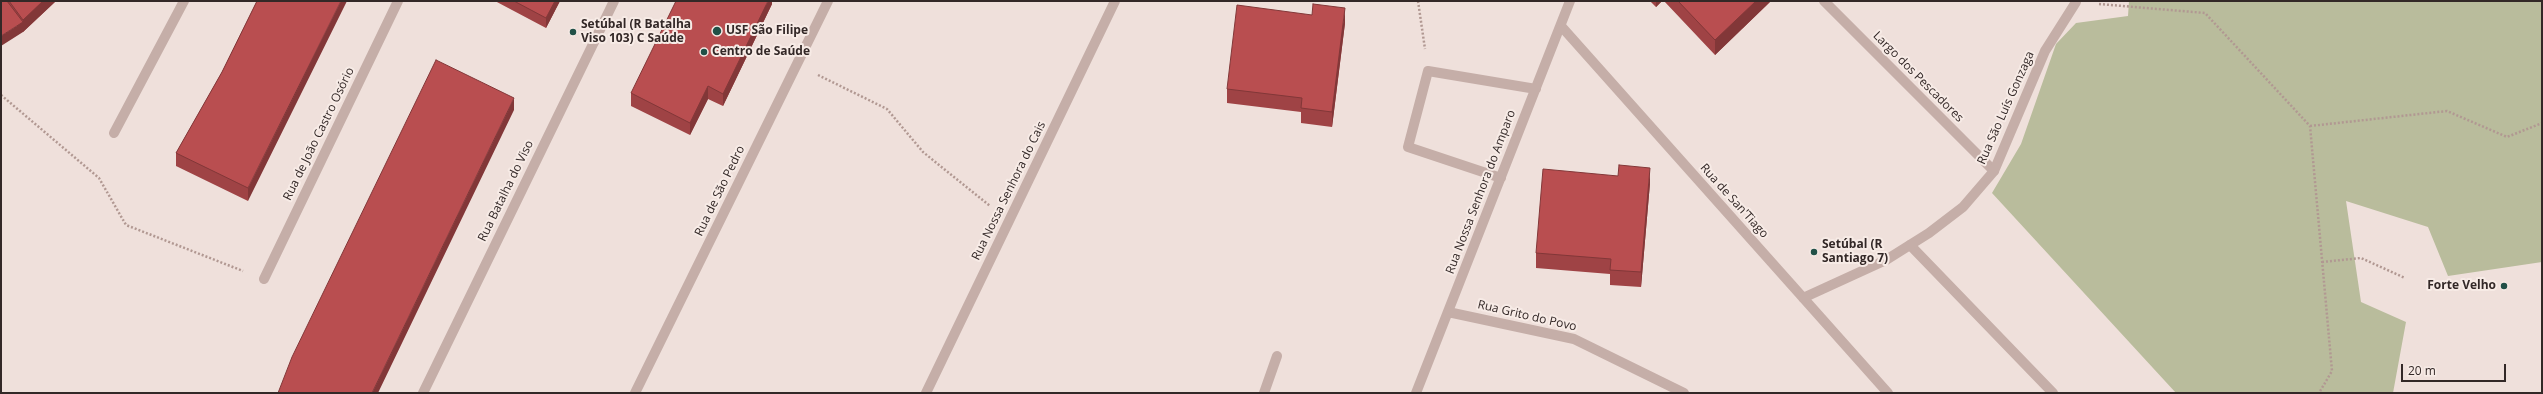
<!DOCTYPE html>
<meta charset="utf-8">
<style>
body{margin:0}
#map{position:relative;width:2543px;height:394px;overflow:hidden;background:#efe0db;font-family:"Open Sans",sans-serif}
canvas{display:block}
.frame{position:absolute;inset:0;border:2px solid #332827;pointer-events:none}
.scale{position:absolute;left:2401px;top:364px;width:105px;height:18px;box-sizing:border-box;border:2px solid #332827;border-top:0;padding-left:5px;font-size:12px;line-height:14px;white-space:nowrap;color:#332827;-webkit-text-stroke:3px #f7ebe6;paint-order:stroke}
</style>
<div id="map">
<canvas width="2543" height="394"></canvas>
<div class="frame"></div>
<div class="scale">20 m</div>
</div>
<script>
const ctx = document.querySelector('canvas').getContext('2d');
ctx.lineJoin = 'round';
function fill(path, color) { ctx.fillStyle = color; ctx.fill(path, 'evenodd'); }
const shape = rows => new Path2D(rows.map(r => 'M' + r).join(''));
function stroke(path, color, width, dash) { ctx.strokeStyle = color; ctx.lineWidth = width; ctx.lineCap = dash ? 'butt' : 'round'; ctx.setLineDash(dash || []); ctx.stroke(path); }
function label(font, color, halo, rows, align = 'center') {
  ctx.font = font + ' "Open Sans",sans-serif'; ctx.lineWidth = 4; ctx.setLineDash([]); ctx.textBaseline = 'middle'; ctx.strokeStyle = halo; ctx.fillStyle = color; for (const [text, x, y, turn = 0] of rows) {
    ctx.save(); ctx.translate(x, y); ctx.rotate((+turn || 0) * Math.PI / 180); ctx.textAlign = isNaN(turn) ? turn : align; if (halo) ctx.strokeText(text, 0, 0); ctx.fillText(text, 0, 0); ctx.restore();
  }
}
fill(shape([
 [2129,1,2542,1,2542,262,2448,276,2428,227,2346,201,2361,302,2406,322,2393,393,2176,393,1992,193,2021,144,2056,44,2076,23,2128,16]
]), '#b9bc9c');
stroke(shape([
 [1418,1,1425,49],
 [2099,4,2205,13,2310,126,2332,371,2319,393],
 [818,75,887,109,923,152,990,206],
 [1,95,99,178,126,225,243,271],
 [2310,126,2447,111,2507,137,2542,123],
 [2322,262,2361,258,2405,278]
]), '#b19892', 2.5, [2, 2]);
stroke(shape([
 [1824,1,1994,171],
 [1910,245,2053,393]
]), '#c5aea8', 10);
stroke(shape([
 [1561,26,1888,393],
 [114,133,184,1],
 [1501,178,1408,147,1428,71,1536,89],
 [264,279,398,1],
 [1803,298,1886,260,1929,233,1963,207,1994,171,2045,51,2076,2],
 [1448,312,1574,339,1684,393],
 [635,393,828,1],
 [926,393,1115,1],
 [1264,393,1277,356],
 [1416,393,1570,1]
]), '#c5aea8', 10);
stroke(shape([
 [423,393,614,1]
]), '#c5aea8', 10);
fill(shape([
 [1,1,56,1,23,32],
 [257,1,248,201,176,166,176,153,222,72],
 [495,1,560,1,546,28],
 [772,1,772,4,723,106,708,99,690,135,631,106,631,93],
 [1650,1,1662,1,1656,7],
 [1664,1,1771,1,1715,55],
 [1345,23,1332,127,1301,123,1301,112,1227,103,1227,89],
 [1650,183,1641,287,1610,285,1610,274,1536,268,1536,253]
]), '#9f4345');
fill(shape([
 [43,1,56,1,23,32,1,46,1,36,23,22,23,20],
 [341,1,347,1,248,201,248,188],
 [555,1,560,1,546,28,546,18],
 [768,1,772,1,772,4,723,106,723,94],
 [1656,1,1662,1,1656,7],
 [1756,1,1771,1,1715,55,1715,40],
 [1345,8,1345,23,1332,127,1332,112],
 [708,86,708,99,690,135,690,123],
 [514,98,514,110,378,393,372,393],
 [1650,168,1650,183,1641,287,1641,272]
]), '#823738');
const building = shape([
 [1,1,7,1,23,22,1,36,1,1],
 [9,1,43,1,23,20,9,1],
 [257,1,341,1,248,188,176,153,222,72,257,1],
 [514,1,555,1,546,18,514,1],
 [676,1,768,1,723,94,708,86,690,123,631,93,676,1],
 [1678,1,1756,1,1715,40,1678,1],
 [1313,4,1345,8,1332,112,1301,108,1302,98,1227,89,1237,5,1312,15,1313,4],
 [436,60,514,98,372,393,278,393,292,357,436,60],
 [1619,165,1650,168,1641,272,1610,270,1611,259,1536,253,1543,169,1618,176,1619,165]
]);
fill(building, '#b94e50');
stroke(building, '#823738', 1);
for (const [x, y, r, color] of [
 [717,31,5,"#215047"],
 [573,32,4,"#215047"],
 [704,52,4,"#215047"],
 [1814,252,4,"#215047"],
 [2504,286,4,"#215047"]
]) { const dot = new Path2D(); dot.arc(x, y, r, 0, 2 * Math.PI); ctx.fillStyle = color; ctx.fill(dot); stroke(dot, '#f7ebe6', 1.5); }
label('bold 12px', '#332827', '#f7ebe6', [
 ["Setúbal (R Batalha",581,25],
 ["Viso 103) C Saúde",581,39],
 ["USF São Filipe",726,31],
 ["Centro de Saúde",712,52],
 ["Setúbal (R",1822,245],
 ["Santiago 7)",1822,259],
 ["Forte Velho",2496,286,"right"]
], 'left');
label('12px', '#332827', '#f7ebe6', [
 ["Largo dos Pescadores",1918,77,45],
 ["Rua São Luís Gonzaga",2006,108,-66],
 ["Rua de João Castro Osório",319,134,-64],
 ["Rua Batalha do Viso",506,191,-64],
 ["Rua de São Pedro",720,191,-64],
 ["Rua Nossa Senhora do Cais",1009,191,-64],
 ["Rua Nossa Senhora do Amparo",1481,192,-69],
 ["Rua de San'Tiago",1734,201,48],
 ["Rua Grito do Povo",1527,316,13]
]);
</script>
